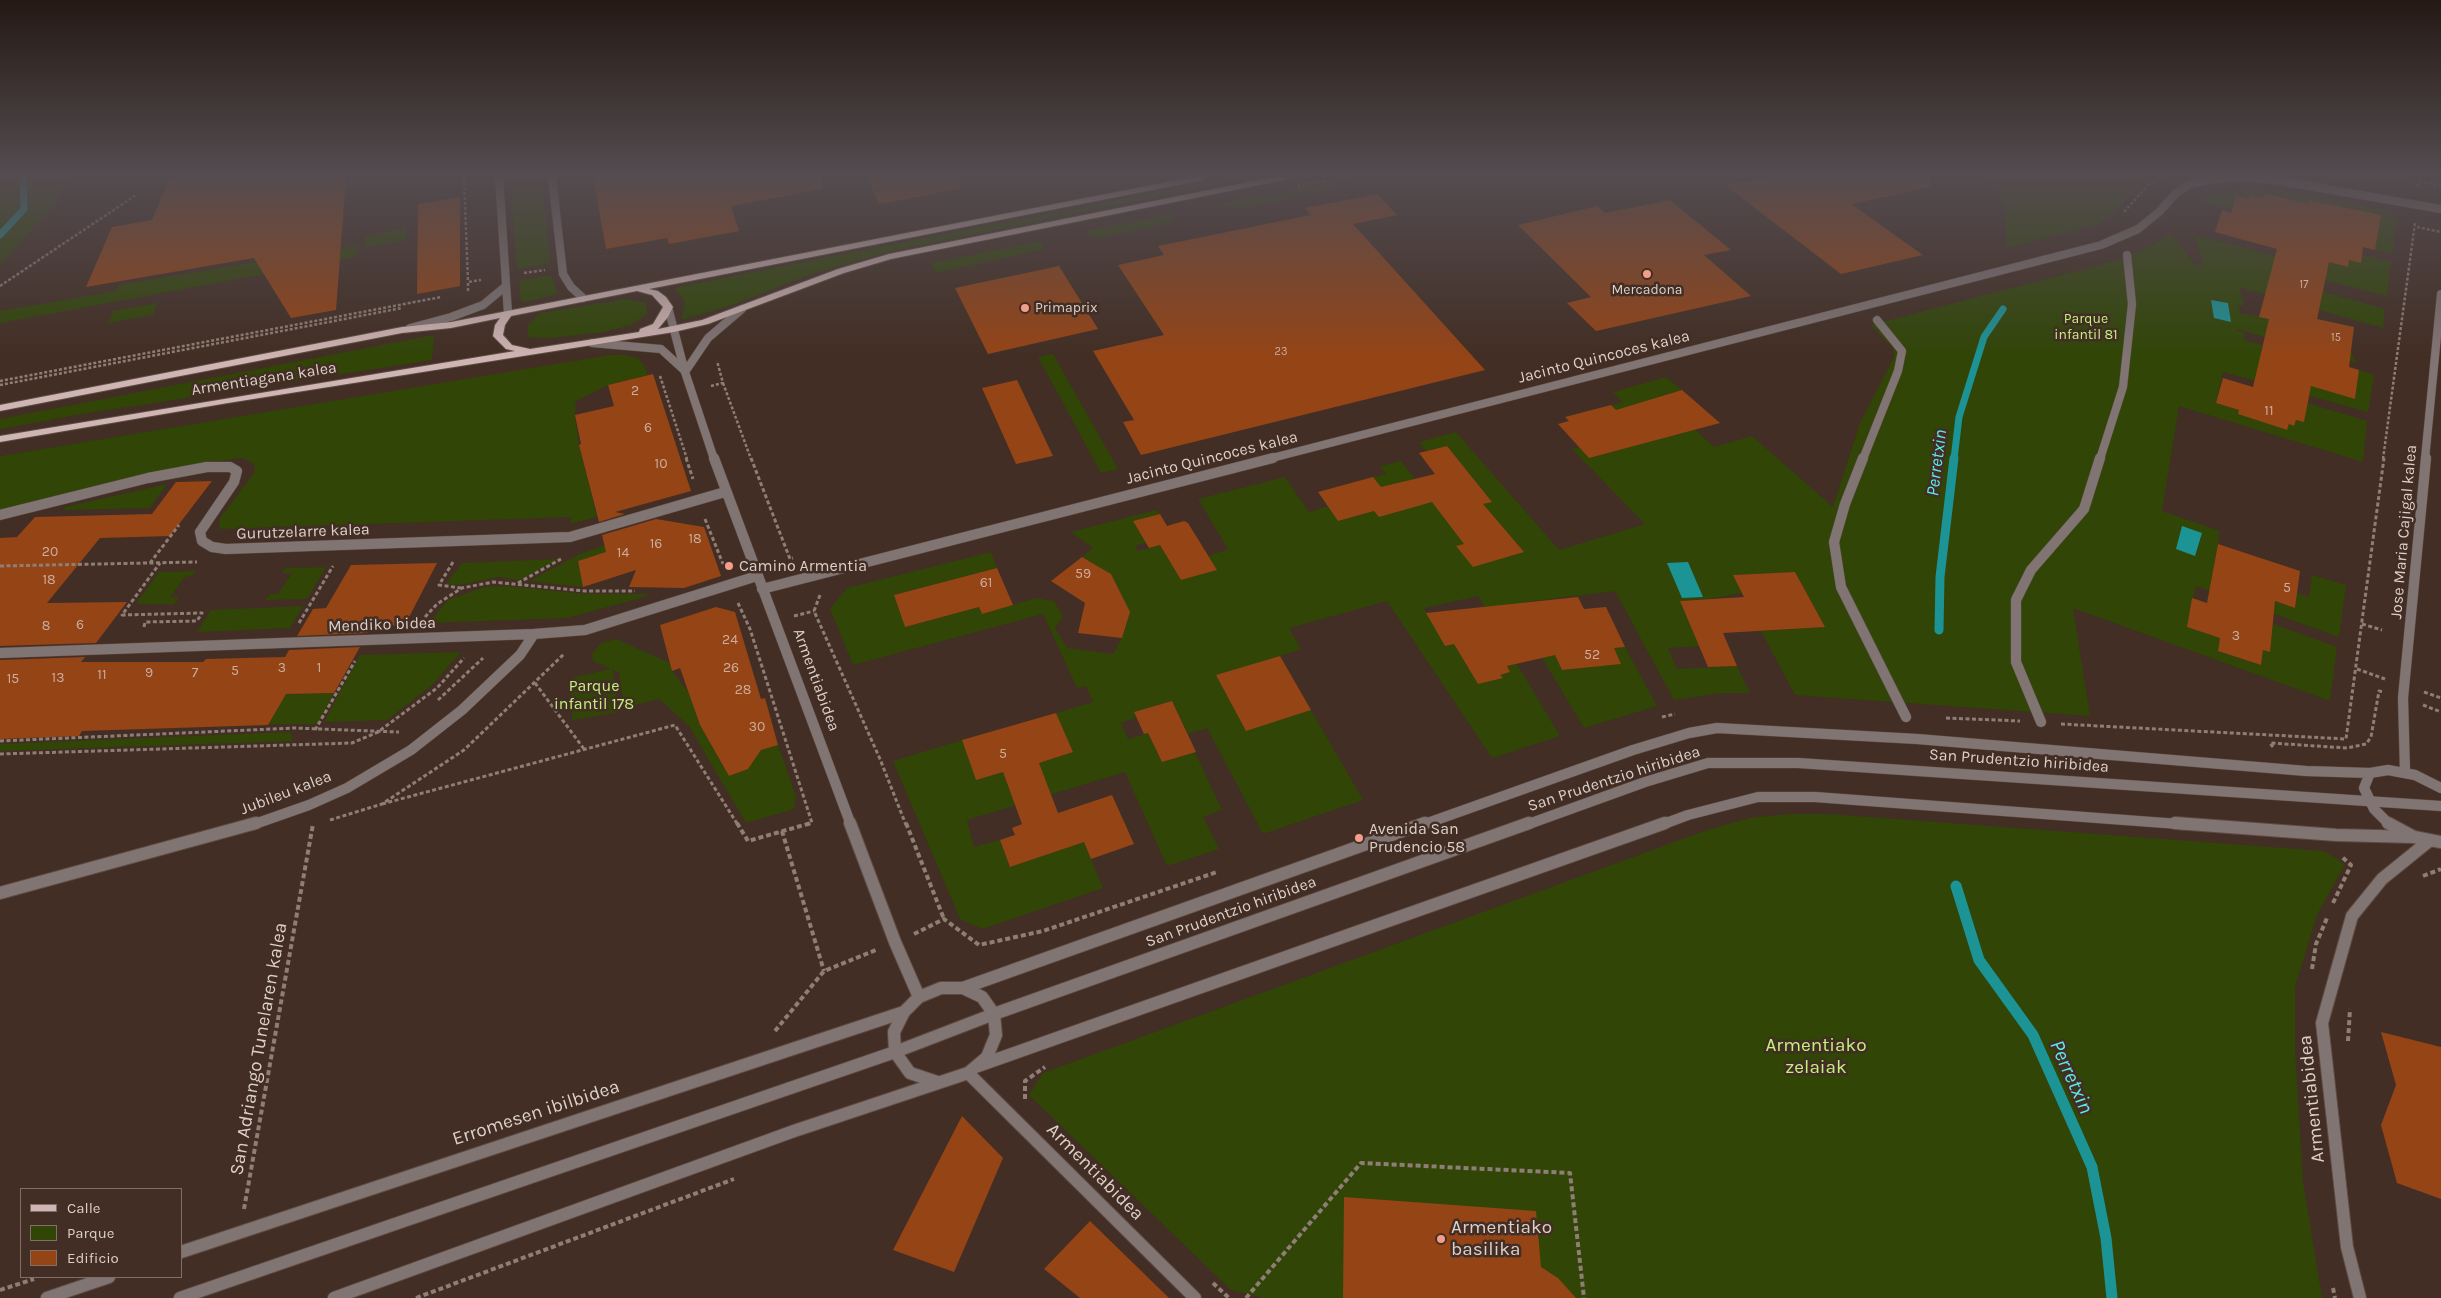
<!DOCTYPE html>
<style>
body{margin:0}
#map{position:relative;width:2441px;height:1298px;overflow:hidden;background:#422e24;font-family:Karla,sans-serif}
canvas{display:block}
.legend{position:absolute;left:20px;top:1188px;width:162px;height:90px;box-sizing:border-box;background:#422e24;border:1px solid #806f66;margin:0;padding:6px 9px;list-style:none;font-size:15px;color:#ddd0ca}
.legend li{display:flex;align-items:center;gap:10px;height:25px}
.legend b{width:25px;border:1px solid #806f66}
</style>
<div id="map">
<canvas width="2441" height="1298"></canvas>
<ul class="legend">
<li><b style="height:6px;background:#cfb5b3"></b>Calle</li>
<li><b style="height:14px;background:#304506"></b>Parque</li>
<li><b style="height:14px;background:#954416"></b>Edificio</li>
</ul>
</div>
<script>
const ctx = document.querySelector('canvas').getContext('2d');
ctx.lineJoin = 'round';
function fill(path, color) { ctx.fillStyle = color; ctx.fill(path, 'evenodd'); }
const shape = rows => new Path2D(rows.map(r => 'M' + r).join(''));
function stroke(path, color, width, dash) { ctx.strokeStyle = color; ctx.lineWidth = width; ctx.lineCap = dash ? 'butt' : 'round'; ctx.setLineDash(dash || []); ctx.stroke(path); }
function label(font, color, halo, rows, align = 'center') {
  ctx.font = font + ' Karla,sans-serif'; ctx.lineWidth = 5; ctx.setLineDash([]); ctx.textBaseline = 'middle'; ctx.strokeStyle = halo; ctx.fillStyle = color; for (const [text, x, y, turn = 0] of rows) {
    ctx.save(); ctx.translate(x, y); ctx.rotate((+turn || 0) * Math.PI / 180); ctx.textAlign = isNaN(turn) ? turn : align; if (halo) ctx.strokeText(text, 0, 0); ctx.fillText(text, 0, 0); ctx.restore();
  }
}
fill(shape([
 [0,177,67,177,59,199,0,265],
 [510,177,541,177,550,263,517,269],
 [1232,177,1254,177,884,253,805,276,733,305,681,320,685,303,681,296,675,290,678,287],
 [1984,177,2154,177,2138,188,2113,214,2098,224,2007,248,2005,206],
 [2328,177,2406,177,2404,184,2388,187],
 [1339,180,1341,182,1335,189,1243,208,1228,207,1223,203],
 [2242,189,2287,191,2385,210,2397,217,2392,254,2375,250,2380,215,2309,200,2308,204,2265,193,2263,198,2249,194,2248,199,2232,209,2200,202,2211,195],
 [1170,214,1174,218,1169,223,1097,238,1089,235,1086,231],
 [406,228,406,240,365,248,365,236],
 [2174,230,2322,268,2324,261,2347,267,2349,260,2361,262,2362,255,2391,262,2387,296,2325,280,2323,292,2385,309,2383,328,2239,287,2244,306,2239,305,2240,313,2311,327,2311,343,2351,353,2357,363,2237,329,2237,331,2245,333,2244,340,2270,347,2269,349,2262,348,2260,358,2355,398,2359,370,2374,375,2368,412,2223,372,2216,403,2239,410,2238,414,2287,430,2289,424,2294,426,2296,420,2304,422,2306,412,2295,409,2297,400,2367,421,2363,462,2179,406,2162,511,2220,531,2212,580,2295,608,2297,593,2309,597,2312,575,2346,585,2339,637,2196,586,2187,627,2220,638,2218,651,2260,665,2263,650,2273,624,2337,647,2330,701,2073,608,2090,716,1795,695,1761,631,1825,627,1795,572,1734,575,1742,593,1708,599,1680,601,1699,646,1668,648,1677,669,1737,666,1750,693,1721,693,1674,700,1615,591,1525,602,1532,619,1553,650,1562,670,1620,664,1614,648,1625,647,1657,706,1584,728,1520,621,1496,625,1478,596,1424,608,1445,646,1454,644,1478,684,1502,678,1500,675,1510,672,1507,666,1517,664,1560,736,1492,758,1387,601,1289,628,1301,649,1258,663,1273,690,1259,695,1243,667,1217,675,1246,730,1311,710,1363,800,1263,834,1207,728,1188,734,1172,701,1134,712,1136,718,1121,723,1128,739,1148,733,1162,762,1195,752,1222,810,1203,817,1219,849,1167,866,1125,772,967,820,974,847,1000,840,1010,867,1084,842,1103,888,982,929,960,919,893,761,962,740,1003,772,1010,792,1039,763,1073,752,1056,713,1093,702,1086,686,1077,688,1043,614,853,665,830,609,847,588,991,552,997,568,894,595,905,627,979,607,982,614,1036,598,1054,601,1063,617,1055,628,1067,648,1113,654,1122,638,1128,617,1126,605,1115,581,1103,574,1106,571,1082,557,1093,548,1071,532,1156,510,1160,514,1133,521,1146,543,1135,546,1138,551,1160,545,1181,580,1216,570,1208,556,1228,549,1198,499,1285,477,1309,512,1328,506,1338,521,1374,511,1373,477,1386,474,1380,466,1401,461,1415,479,1491,501,1447,446,1426,451,1419,442,1456,432,1559,550,1645,524,1572,449,1579,447,1589,458,1647,442,1611,405,1623,402,1613,392,1666,377,1682,390,1659,397,1714,447,1752,436,1833,507,1860,423,1894,357,1893,348,1871,325,2119,260,2157,243,2171,233,2195,265,2204,265,2195,237,2173,231],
 [1040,241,1045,249,936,273,931,263],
 [358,245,356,257,0,323,0,311,116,291,119,285],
 [551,275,558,294,525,302,521,300,519,281],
 [627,299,646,303,647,314,633,324,604,332,549,338,528,337,528,325,540,313],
 [157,303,153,315,108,323,113,311],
 [434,335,432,360,76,415,0,429,0,419],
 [1053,354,1118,469,1101,473,1038,357],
 [611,355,624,355,638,358,644,365,648,375,608,385,576,401,575,415,579,445,597,517,569,524,572,517,219,529,220,518,254,473,255,466,250,461,241,458,176,467,0,510,0,456],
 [167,484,150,508,63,510,65,507],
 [617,541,620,548,578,561,583,587,529,581,580,554],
 [559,559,519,580,499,577,459,585,446,584,462,563],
 [326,567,307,599,266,600,270,594,278,594,292,573,282,573,285,568],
 [196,571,192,576,185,577,170,597,179,597,174,604,136,604,159,572],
 [506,586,585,594,647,594,648,596,567,618,429,623,448,600,484,587],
 [303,606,290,628,197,632,211,610],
 [616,639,670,663,672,671,689,693,700,725,729,776,747,769,761,750,778,745,796,796,794,809,746,823,689,726,659,699,624,708,619,673,612,669,619,712,572,720,571,678,610,669,593,661,592,654,601,643],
 [461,652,431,686,387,720,324,722,360,655],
 [334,693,317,724,0,725,0,703],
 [291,732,292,741,0,751,0,744],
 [1789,814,1829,814,2324,851,2345,864,2317,915,2295,987,2295,1049,2303,1182,2322,1298,1264,1298,1231,1290,1029,1095,1043,1073,1707,830,1750,818]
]), '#304506');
fill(shape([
 [2211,300,2228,303,2231,322,2214,318],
 [2182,526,2202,533,2195,556,2176,549],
 [1688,562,1703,597,1682,598,1667,563]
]), '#1c9496');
stroke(shape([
 [0,235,24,209,23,177],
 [1954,459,1959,417,1984,337,2003,309]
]), '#1c9496', 7);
stroke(shape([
 [1939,630,1940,577,1954,458]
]), '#1c9496', 9);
stroke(shape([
 [1956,886,1979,960,2033,1035,2092,1167,2106,1238,2112,1298]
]), '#1c9496', 11);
fill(shape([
 [170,177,346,177,336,310,291,318,254,258,86,287,112,227,152,220],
 [593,177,821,177,823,189,731,206,739,231,669,244,667,238,606,249],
 [867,177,959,177,960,189,879,204],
 [1768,177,1930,177,1931,187,1851,204,1923,255,1841,274,1725,185],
 [2264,193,2308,204,2309,200,2381,215,2375,250,2363,247,2361,263,2349,260,2348,267,2329,262,2317,319,2354,327,2349,367,2359,370,2355,399,2311,386,2304,422,2296,420,2294,426,2289,424,2287,430,2238,414,2239,410,2216,403,2223,378,2253,387,2269,319,2259,317,2277,249,2215,232,2222,210,2231,213,2236,196,2248,199,2249,194,2263,198],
 [1377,194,1397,215,1353,224,1485,370,1141,455,1123,422,1134,420,1093,351,1164,335,1118,265,1164,255,1158,246,1311,215,1305,208],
 [460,197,460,286,417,294,418,204],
 [1670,200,1731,250,1704,255,1751,296,1596,331,1567,303,1591,297,1518,225,1597,206,1605,213],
 [1059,266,1098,329,988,354,955,288],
 [653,374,691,491,615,512,625,514,599,522,579,445,581,444,575,415,614,406,608,385],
 [1017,380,1053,456,1016,464,982,388],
 [1682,390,1720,423,1589,458,1558,424,1569,421,1565,417,1611,405,1616,410],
 [1447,446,1492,502,1483,504,1524,552,1473,567,1456,546,1464,544,1432,502,1379,517,1374,511,1338,521,1318,492,1373,477,1381,487,1435,474,1419,453],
 [212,481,170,536,100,538,47,603,127,602,96,643,0,646,0,538,17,537,35,517,152,514,176,482],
 [1160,514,1167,526,1184,521,1188,523,1217,570,1181,580,1160,545,1149,548,1133,521],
 [656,519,704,527,721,576,684,588,629,587,636,570,583,587,578,561,606,552,602,535],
 [2218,544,2300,571,2295,608,2275,601,2270,652,2263,650,2261,665,2218,651,2220,638,2187,627,2192,598,2207,603],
 [1082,557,1111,574,1130,612,1122,638,1078,633,1085,603,1051,581],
 [437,563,405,625,371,627,367,633,297,636,313,609,326,608,351,565],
 [997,568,1013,605,982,614,979,607,905,627,894,595],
 [1795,572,1825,627,1723,633,1737,666,1708,667,1680,601,1744,597,1733,575],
 [1578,597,1584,609,1606,607,1625,647,1614,648,1621,664,1562,670,1555,655,1507,666,1510,672,1500,675,1503,678,1478,684,1454,644,1445,646,1426,613],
 [716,607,735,612,761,699,765,698,778,745,761,750,748,769,729,776,700,725,680,668,672,671,660,625],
 [360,647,334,693,286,694,268,725,82,731,79,736,0,739,0,660,85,657,81,662,203,662,206,659,285,657,289,650],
 [1280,656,1311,710,1246,731,1216,675],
 [1172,701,1196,752,1162,762,1148,733,1144,734,1134,712],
 [1056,713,1073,752,1039,763,1058,813,1112,795,1134,844,1091,859,1084,842,1010,867,1000,840,1015,835,1012,828,1022,824,1003,772,976,780,962,740],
 [2381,1032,2441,1047,2441,1199,2397,1183,2381,1125,2396,1085],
 [962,1116,1003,1158,954,1272,893,1250],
 [1344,1197,1536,1211,1541,1267,1558,1278,1576,1298,1343,1298],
 [1090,1221,1169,1298,1080,1298,1044,1269]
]), '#954416');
const pedestrianFar2 = shape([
 [1863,459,1898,371,1902,351,1877,320],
 [2100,459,2123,387,2132,304,2127,255]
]);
const pedestrianFar1 = shape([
 [1863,458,1845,504,1834,542,1841,587,1906,717],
 [2041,722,2016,662,2016,600,2031,570,2084,509,2100,458],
 [1526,825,1645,782,1708,763,1798,763,2441,806]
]);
const pedestrian = shape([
 [180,1298,895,1052,994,1014,1529,823]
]);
const minorFar2 = shape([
 [499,177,508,314],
 [552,177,563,274,571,287,583,298],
 [668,307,685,372,714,459],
 [410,328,451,317,483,305,506,286],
 [592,343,661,349,685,371],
 [685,372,708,338,742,309],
 [1268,459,2101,245,2138,229,2159,212,2176,193,2190,184,2211,179,2243,177,2275,180,2441,209],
 [2425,459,2441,294]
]);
const minorFar1 = shape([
 [714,458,851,825],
 [0,515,148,478,207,467,230,467,237,471,234,482,200,532,202,541,212,547,226,549,570,537,725,492],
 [762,589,1273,458],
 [0,653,534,634,585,630,757,576],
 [2405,772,2403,698,2426,458],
 [2370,773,2364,788,2374,809,2390,825],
 [252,825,309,805,347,788,411,750,462,710,520,655,534,634],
 [1422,825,1633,750,1689,733,1717,728,1917,739,2306,771,2370,773,2388,770,2415,775,2441,788],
 [1661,825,1688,815,1758,797,1815,797,2192,825]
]);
const minor = shape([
 [850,823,895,942,919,997],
 [2175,823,2336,835,2414,837],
 [2388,823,2414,837,2441,842],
 [0,893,256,823],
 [963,988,1425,823],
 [978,1066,1665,823],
 [968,1073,1195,1298],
 [181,1252,904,1012],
 [47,1298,109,1277],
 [334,1298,794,1131,968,1073,987,1057,996,1035,994,1014,982,997,963,988,941,988,919,997,904,1012,894,1032,895,1052,910,1073,937,1082],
 [2360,1298,2347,1247,2322,1023,2352,916,2382,879,2429,841]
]);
const primary = shape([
 [1193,177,1207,177,1203,180,649,289,658,291,666,297,673,307,668,317,658,329,702,320,838,269,889,254,1274,177,1288,177,1284,180,891,259,844,273,708,324,674,332,228,403,0,442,0,436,515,351,506,349,493,336,495,325,500,318,451,328,402,333,0,411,0,405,402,327,451,322,1193,177],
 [637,291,652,295,663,307,653,324,640,329,639,332,530,349,512,345,503,335,505,325,511,316,637,291]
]);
stroke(pedestrianFar2, '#5e4b42', 9);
stroke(pedestrianFar1, '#5e4b42', 11);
stroke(pedestrian, '#5e4b42', 14);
stroke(minorFar2, '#5e4b42', 9);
stroke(minorFar1, '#5e4b42', 11);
stroke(minor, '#5e4b42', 14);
stroke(primary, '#5e4b42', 2);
stroke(shape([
 [464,177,468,282],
 [2419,181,2441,186],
 [1298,186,1345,177],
 [2417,186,2420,177],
 [2124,212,2149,184,2163,177],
 [2417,227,2441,232],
 [524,273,545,270],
 [0,286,136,195],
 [468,291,468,282,481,280],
 [660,376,687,459],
 [0,381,441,297],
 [723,383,751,459],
 [0,385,402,308],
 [711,386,723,383,717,361],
 [2383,459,2415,223]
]), '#8f7e76', 2.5, [3, 2]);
stroke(shape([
 [686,458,693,479],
 [751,458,790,559,793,558],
 [705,519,723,564],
 [453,562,439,585,461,588],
 [150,563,179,525],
 [0,566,197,562],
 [518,583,561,559],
 [820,595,814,611,880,759,906,825],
 [738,603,750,629,812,823,807,825],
 [794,616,814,611],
 [425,617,437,604,462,588,493,582,585,591,635,591],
 [299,623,333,566],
 [2362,624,2382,630],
 [144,627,145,622,197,621,202,613,122,615,160,563],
 [2357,669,2385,679],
 [535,683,584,749],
 [2424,692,2441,698],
 [438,700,483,658],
 [2423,705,2441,712],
 [1662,717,1675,714],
 [1946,718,2020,721],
 [2061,724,2346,739,2384,458],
 [315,730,355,661],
 [0,741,295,728,399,732],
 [2273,747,2270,743,2347,748,2366,744,2371,737,2379,691,2384,692],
 [0,754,352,743,378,732,437,688,464,658],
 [382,804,675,725,738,825],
 [330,820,382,804,464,750,564,654]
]), '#8f7e76', 3, [4, 2.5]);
stroke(shape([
 [737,823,748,841,811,823],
 [906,823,944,919],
 [782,831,824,971],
 [2423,876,2441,869],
 [2333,903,2351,865,2342,857],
 [914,934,944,919,979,945,1043,931,1217,872],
 [2312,969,2316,944,2327,918],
 [775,1031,824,971,876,950],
 [2348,1041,2350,1009],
 [1025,1099,1025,1081,1045,1067],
 [244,1209,313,824],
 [1213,1283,1229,1298],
 [2333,1288,2335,1298],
 [0,1290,34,1279],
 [416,1298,734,1179],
 [1246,1298,1361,1163,1570,1173,1584,1298]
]), '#8f7e76', 4, [5, 3]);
stroke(pedestrianFar2, '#817574', 8);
stroke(pedestrianFar1, '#817574', 10);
stroke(pedestrian, '#817574', 12);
stroke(minorFar2, '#817574', 8);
stroke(minorFar1, '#817574', 10);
stroke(minor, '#817574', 12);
fill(primary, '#cfb5b3');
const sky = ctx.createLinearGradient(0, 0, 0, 358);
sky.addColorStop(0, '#241914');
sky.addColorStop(0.49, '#544c50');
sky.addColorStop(1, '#544c5000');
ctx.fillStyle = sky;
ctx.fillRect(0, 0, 2441, 358);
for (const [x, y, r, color] of [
 [1647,274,5,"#f49e89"],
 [1025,308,5,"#f49e89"],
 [729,566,5,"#f49e89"],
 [1359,838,5,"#f49e89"],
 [1441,1239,5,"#f49e89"]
]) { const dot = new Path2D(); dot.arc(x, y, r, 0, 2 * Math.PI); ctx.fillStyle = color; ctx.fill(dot); stroke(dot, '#422e24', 2); }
label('11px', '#cbad9d', null, [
 ["17",2304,285],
 ["15",2336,338],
 ["23",1281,352]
]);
label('14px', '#ddd0ca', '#422e24', [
 ["Mercadona",1647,290],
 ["Primaprix",1035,308,"left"]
]);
label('14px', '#c3f17e', '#422e24', [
 ["Parque",2086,319],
 ["infantil 81",2086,335]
]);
label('14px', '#cbad9d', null, [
 ["2",635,391],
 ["11",2269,411],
 ["6",648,428],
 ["10",661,464],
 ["18",695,539],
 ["16",656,544],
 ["20",50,552],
 ["14",623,553],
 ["59",1083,574],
 ["18",49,580],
 ["61",986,583],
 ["5",2287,588],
 ["6",80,625],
 ["8",46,626],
 ["3",2236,636],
 ["24",730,640],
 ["52",1592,655],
 ["3",282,668],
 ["1",319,668],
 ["26",731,668],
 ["5",235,671],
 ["9",149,673],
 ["7",195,673],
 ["11",102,675],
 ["13",58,678],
 ["15",13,679],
 ["28",743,690],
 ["30",757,727],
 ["5",1003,754]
]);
label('16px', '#ddd0ca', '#422e24', [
 ["Jacinto Quincoces kalea",1604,357,-14],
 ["Armentiagana kalea",264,379,-9],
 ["Jacinto Quincoces kalea",1212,458,-14],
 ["Gurutzelarre kalea",303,532,-2],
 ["Jose Maria Cajigal kalea",2404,532,-85],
 ["Mendiko bidea",382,625,-2],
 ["Armentiabidea",816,680,70],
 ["San Prudentzio hiribidea",2019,761,4],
 ["San Prudentzio hiribidea",1614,779,-18],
 ["Jubileu kalea",286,793,-21],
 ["San Prudentzio hiribidea",1231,912,-20]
]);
label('16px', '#ddd0ca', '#422e24', [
 ["Camino Armentia",739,566],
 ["Avenida San",1369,829],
 ["Prudencio 58",1369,847]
], 'left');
label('16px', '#c3f17e', '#422e24', [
 ["Parque",594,686],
 ["infantil 178",594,704]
]);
label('italic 18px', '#5bebed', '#422e24', [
 ["Perretxin",1937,463,-83]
]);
label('19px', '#c3f17e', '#422e24', [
 ["Armentiako",1816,1046],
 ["zelaiak",1816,1068]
]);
label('19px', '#ddd0ca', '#422e24', [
 ["San Adriango Tunelaren kalea",259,1049,-80],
 ["Armentiabidea",2312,1099,-96],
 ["Erromesen ibilbidea",536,1113,-18],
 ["Armentiabidea",1095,1172,45]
]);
label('19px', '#ddd0ca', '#422e24', [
 ["Armentiako",1451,1228],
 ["basilika",1451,1250]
], 'left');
label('italic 21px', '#5bebed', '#422e24', [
 ["Perretxin",2071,1077,66]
]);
</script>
